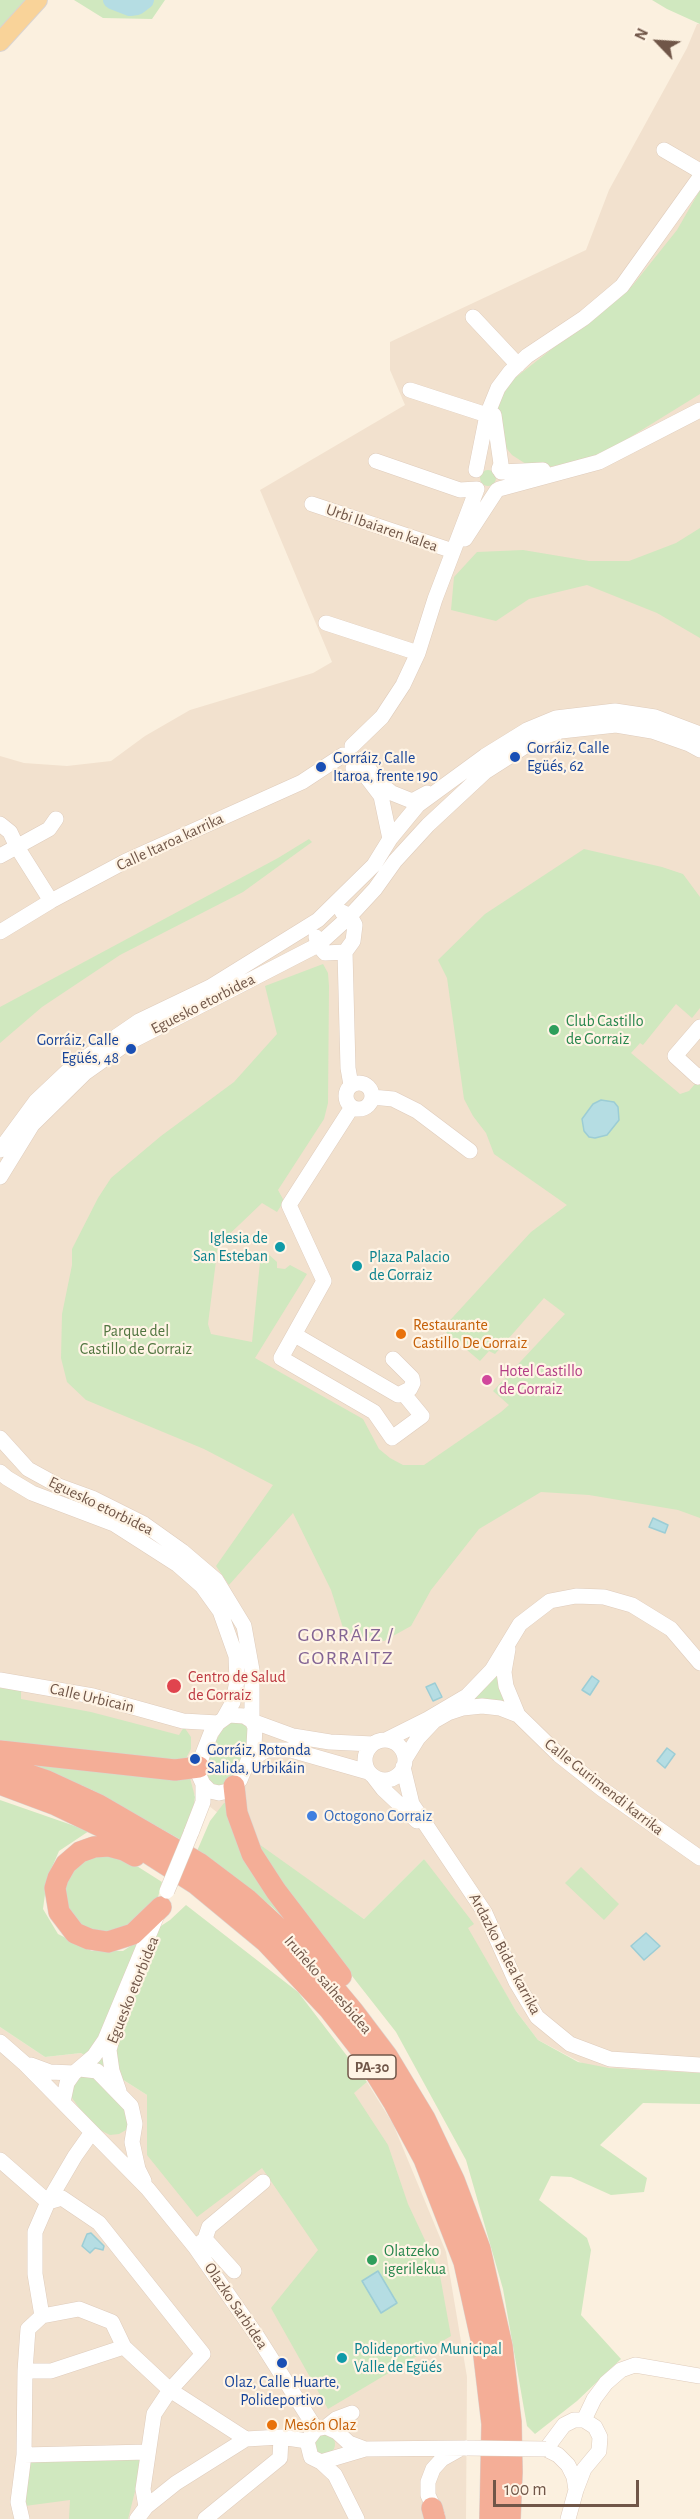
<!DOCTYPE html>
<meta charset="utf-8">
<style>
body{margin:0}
#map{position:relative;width:700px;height:2519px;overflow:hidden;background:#fbf0df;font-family:"Alegreya Sans",sans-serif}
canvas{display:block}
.north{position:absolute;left:628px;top:12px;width:60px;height:60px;-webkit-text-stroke:4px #fff4e5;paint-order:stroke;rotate:295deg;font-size:16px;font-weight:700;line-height:24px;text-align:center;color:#705648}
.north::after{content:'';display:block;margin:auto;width:21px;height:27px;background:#705648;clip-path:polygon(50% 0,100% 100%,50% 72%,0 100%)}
.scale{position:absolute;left:493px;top:2480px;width:146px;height:27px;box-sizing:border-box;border:3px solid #705648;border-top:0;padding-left:8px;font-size:18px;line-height:21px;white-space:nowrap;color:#705648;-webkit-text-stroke:4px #fff4e5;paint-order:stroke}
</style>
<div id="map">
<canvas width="700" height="2519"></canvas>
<div class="north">N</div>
<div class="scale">100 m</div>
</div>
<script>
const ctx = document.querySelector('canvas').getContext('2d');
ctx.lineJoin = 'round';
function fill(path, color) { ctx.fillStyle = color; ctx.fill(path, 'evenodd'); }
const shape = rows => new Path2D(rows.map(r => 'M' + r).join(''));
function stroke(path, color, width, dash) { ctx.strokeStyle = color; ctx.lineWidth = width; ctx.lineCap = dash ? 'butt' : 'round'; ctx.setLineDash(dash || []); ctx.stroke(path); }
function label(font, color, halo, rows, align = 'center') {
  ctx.font = font + ' "Alegreya Sans",sans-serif'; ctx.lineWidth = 4.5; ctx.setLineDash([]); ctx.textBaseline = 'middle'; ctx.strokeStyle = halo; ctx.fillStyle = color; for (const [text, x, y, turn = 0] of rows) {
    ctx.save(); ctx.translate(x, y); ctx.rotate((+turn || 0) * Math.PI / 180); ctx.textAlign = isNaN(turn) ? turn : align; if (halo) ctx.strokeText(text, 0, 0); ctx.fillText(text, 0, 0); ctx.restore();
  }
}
fill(shape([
 [697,24,700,24,700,2092,599,2072,538,2040,516,2011,424,1859,364,1919,268,1852,118,1735,0,1705,0,756,24,763,67,766,111,761,145,736,190,710,313,673,332,662,260,490,405,405,390,370,390,342,586,250,609,190,687,48],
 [0,2027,45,2057,81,2053,147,2095,147,2155,256,2171,367,2082,393,2124,446,2252,467,2377,466,2519,0,2519]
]), '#f2e1ce');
fill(shape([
 [0,0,38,0,0,42],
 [74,0,165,0,152,19,103,18],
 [652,0,700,0,700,24,667,9],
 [700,190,700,394,611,449,588,459,549,467,526,464,512,455,503,444,497,407,510,382,633,285,677,230],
 '480 478a8 8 0 1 1 16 0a8 8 0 1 1-16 0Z',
 [700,528,700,638,657,613,587,585,529,599,496,621,451,610,454,577,477,552,523,550,589,561,629,561,676,543],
 [309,839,312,842,243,892,120,955,42,1007,0,1043,0,1007,278,858],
 [584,849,662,867,683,874,700,897,700,1008,692,1018,676,1004,643,1045,640,1043,631,1053,680,1094,689,1091,700,1078,700,1518,678,1510,589,1495,541,1492,479,1529,431,1590,411,1626,384,1641,363,1639,344,1631,331,1590,293,1513,229,1585,216,1566,273,1485,204,1449,86,1400,67,1382,61,1358,62,1314,72,1265,72,1249,98,1198,111,1178,161,1136,234,1082,277,1034,265,986,323,964,328,973,329,986,328,1103,324,1119,278,1190,284,1201,277,1212,262,1203,218,1245,208,1324,211,1334,252,1342,261,1252,267,1253,277,1262,277,1268,285,1269,290,1265,307,1274,255,1358,363,1419,379,1449,390,1458,403,1465,424,1465,501,1412,509,1405,493,1391,565,1314,544,1298,495,1354,489,1351,480,1361,442,1329,531,1232,567,1205,494,1154,486,1133,473,1116,464,1099,447,978,438,960,485,914],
 [498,1665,511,1709,468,1699],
 [0,1688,21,1690,21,1699,91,1712,179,1735,184,1727,191,1737,191,1749,185,1760,177,1763,61,1751,0,1740],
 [235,1721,246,1725,249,1737,238,1769,230,1783,218,1786,212,1784,206,1775,210,1752,224,1726],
 [21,1759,190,1778,195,1797,193,1813,181,1840,94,1791],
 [0,1800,89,1831,59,1851,47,1879,43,1909,58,1934,92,1951,123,1951,170,1920,186,1905,298,1992,367,2082,354,2093,388,2145,408,2204,439,2270,451,2336,328,2409,271,2308,318,2250,262,2168,197,2217,147,2155,147,2095,81,2053,45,2057,0,2027],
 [224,1803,228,1803,309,1943,271,1906,197,1851,210,1821],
 [256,1842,364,1919,424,1859,474,1924,468,1928,516,2011,538,2040,578,2062,609,2068,700,2073,700,2104,643,2103,600,2145,647,2178,644,2192,611,2195,571,2177,551,2176,539,2200,587,2238,591,2250,581,2315,621,2359,577,2401,535,2434,527,2426,503,2289,466,2160,396,2032,290,1897],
 [84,1856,121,1856,162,1882,157,1901,129,1930,89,1935,65,1913,63,1880],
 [581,1867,619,1904,604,1920,565,1883],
 [81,2076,89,2076,99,2080,122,2103,130,2121,126,2130,119,2134,110,2135,100,2130,80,2109,72,2098,71,2088],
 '313 2444a11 11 0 1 1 22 0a11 11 0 1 1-22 0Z',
 [56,2460,143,2460,128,2519,69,2519,70,2500,25,2506,27,2462]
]), '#d0e8bf');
const water = shape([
 [601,1100,614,1102,618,1107,619,1120,607,1135,595,1138,589,1137,584,1131,582,1119,593,1104,601,1100],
 [653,1518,668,1525,665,1533,649,1527,653,1518],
 [592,1676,599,1681,590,1695,582,1690,592,1676],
 [435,1683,442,1697,433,1701,426,1687,435,1683],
 [667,1748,675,1754,665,1768,657,1761,667,1748],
 [646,1933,660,1946,644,1960,631,1946,646,1933],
 [91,2233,104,2246,103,2250,95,2248,90,2253,82,2246,87,2234,91,2233],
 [378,2271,397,2303,381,2313,362,2281,378,2271]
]);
fill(water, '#b5dde3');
stroke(water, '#9ccdd5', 1.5);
stroke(shape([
 [112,0,130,7,137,6,145,0]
]), '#b5dde3', 18);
const minor = shape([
 [664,150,700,171],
 [473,317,518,365],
 [410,390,487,415],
 [494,415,501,464,499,469],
 [376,461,460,490,477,489],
 [476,470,487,415,498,388,510,372,527,356,584,318,622,286,700,177],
 [501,472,543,470],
 [499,489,599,462,700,410],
 [312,504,453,551],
 [465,539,497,490],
 [326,623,418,653],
 [352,746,382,717,403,685,418,653,435,599,477,489],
 [363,759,376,780,392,793,412,801,427,793],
 [353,768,362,771,381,796,390,839],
 [0,824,10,832,17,847,51,901],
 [0,856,49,829,56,819],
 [0,932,51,901,126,861,302,782,343,755],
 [316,937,318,945,325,953,345,952,353,941,355,925,350,916,342,912],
 [345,952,348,1068,351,1085],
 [700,1027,675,1056,698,1077,700,1076],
 '346 1096a13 13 0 1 1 26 0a13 13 0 1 1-26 0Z',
 [372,1097,393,1099,417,1111,470,1151],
 [352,1107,289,1205,324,1281,281,1358,374,1412,392,1438,422,1416,403,1393],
 [0,1150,36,1101,72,1067,139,1021,210,987,318,920,374,865,390,839,418,805,485,756,527,730,556,718,615,711,655,717,700,734],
 [0,1177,32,1125,85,1073,126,1044,318,945,350,916,375,889,395,861,428,825,485,772,535,740,561,731,616,725,652,731,689,744,700,750],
 [295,1335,398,1395,410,1389,413,1383,412,1378,393,1359],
 [0,1438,28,1469,59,1486,92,1498,144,1524,182,1551,216,1580,244,1626,252,1670,252,1721],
 [0,1472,7,1478,32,1493,114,1524,178,1565,202,1586,220,1611,236,1656,237,1681,233,1702,224,1718],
 [508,1649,504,1672,506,1686,518,1715,559,1755,602,1789,700,1858],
 [0,1680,93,1696,183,1721,218,1723],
 [229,1715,244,1716,252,1721,255,1727,254,1746,240,1780,228,1791,219,1793,210,1791,203,1784,198,1773,202,1756,211,1733,218,1723,229,1715],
 [252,1721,293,1736,330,1742,373,1744],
 [386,1740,428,1719,467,1696,492,1670,520,1624,550,1601,576,1596,604,1597,632,1605,671,1629,700,1663],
 '365 1760a20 20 0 1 1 40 0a20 20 0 1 1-40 0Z',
 [251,1759,267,1750,291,1750,368,1772],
 [405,1759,418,1738,434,1721,448,1713,463,1708,482,1706,500,1708,518,1715],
 [403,1767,412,1804,485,1913,516,1982,537,2017,570,2044,610,2059,700,2065],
 [373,1776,383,1789,417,1821],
 [191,1833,203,1802,203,1784],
 [113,2036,109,2050,112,2071,119,2091],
 [0,2042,24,2063,148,2189,195,2247,257,2336,316,2429],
 [31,2065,50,2072,74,2073],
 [80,2069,97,2071,131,2106,135,2124,132,2142,138,2169,144,2181],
 [63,2102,67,2083,74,2073,94,2056,105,2040,157,1915],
 [0,2160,48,2202,62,2198,99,2223,203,2354,170,2390,246,2439],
 [205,2239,234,2271],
 [195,2247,205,2239,209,2227,263,2182],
 [42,2316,28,2329,25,2371,51,2371,124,2347,112,2322,79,2309,42,2316,35,2274,35,2232,48,2202,75,2156,92,2132],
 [124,2347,170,2390,154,2414,143,2489,146,2507],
 [584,2420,594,2399,606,2383,621,2370,635,2365,700,2376],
 [326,2427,336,2419,352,2413],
 [365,2449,349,2443,337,2432,326,2427,316,2429,307,2441,311,2457,321,2462,365,2449,467,2448],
 [24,2455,147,2452],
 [321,2462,335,2475,357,2519],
 [437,2515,428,2495,428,2482,433,2469,442,2459,458,2450],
 [22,2519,18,2502,24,2455,25,2371],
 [137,2519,146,2507,176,2483,246,2439,281,2437,307,2441],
 [205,2519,280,2458,281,2437],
 [568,2519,576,2490,574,2477,568,2465,558,2455,546,2449,564,2425,574,2420,584,2420,595,2427,600,2437,599,2451,584,2469,576,2490]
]);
const major = shape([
 [0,42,38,0]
]);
const highway = shape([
 [0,1751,175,1770,199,1767],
 [0,1765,47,1781,99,1805,199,1863,248,1900,303,1951,353,2011,387,2056,425,2119,454,2180,480,2249,502,2346,511,2422,512,2472,510,2519],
 [0,1784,56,1805,121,1836,196,1884,266,1942,329,2009,361,2050,394,2103,424,2159,464,2262,483,2348,492,2424,490,2519],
 [234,1786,237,1813,252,1854,276,1891,341,1976],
 [135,1856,124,1850,109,1846,94,1847,80,1852,66,1864,58,1878,55,1888,59,1912,75,1933,89,1939,108,1942,133,1934,161,1907],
 [432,2508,435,2519]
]);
stroke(minor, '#dfccbc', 16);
stroke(major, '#dad3cf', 20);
stroke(highway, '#dad3cf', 22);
stroke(minor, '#fff', 15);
stroke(major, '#f9d399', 18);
stroke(highway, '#f4ae97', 21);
const minorBridge = shape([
 [167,1891,191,1833],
 [467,2448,546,2449]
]);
stroke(minorBridge, '#dfccbc', 16, []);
stroke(minorBridge, '#fff', 15);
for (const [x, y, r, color] of [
 [515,757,6,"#1a4fb4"],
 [321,767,6,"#1a4fb4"],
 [554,1030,6,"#2e9e5b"],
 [131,1049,6,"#1a4fb4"],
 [280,1247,6,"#0f9aa8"],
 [357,1266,6,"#0f9aa8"],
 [401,1334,6,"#e8710a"],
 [487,1380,6,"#d1479c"],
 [174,1686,8,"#e0444e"],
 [195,1759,6,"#1a4fb4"],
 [312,1816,6,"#3f7fe0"],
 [372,2260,6,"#2e9e5b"],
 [342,2358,6,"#0f9aa8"],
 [282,2363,6,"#1a4fb4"],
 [272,2425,6,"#e8710a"]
]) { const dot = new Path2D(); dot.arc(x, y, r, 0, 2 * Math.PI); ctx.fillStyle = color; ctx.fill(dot); stroke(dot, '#fff4e5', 2); }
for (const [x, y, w] of [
 [372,2067,48]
]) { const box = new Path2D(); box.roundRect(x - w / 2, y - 12, w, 24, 4.5); ctx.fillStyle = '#fff4e5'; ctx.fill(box); stroke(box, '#705648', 1.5); }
label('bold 15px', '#705648', null, [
 ["PA-30",372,2067]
]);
label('16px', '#705648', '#fff4e5', [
 ["Urbi Ibaiaren kalea",382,528,19],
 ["Calle Itaroa karrika",170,842,-25],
 ["Eguesko etorbidea",203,1004,-27],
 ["Eguesko etorbidea",101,1506,26],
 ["Calle Urbicain",92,1698,13],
 ["Calle Gurimendi karrika",604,1787,38],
 ["Ardazko Bidea karrika",505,1954,62],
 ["Iruñeko saihesbidea",328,1985,49],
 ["Eguesko etorbidea",133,1990,-68],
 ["Olazko Sarbidea",236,2306,56]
]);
label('16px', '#164399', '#fff4e5', [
 ["Gorráiz, Calle",527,748],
 ["Egüés, 62",527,766],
 ["Gorráiz, Calle",333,758],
 ["Itaroa, frente 190",333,776],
 ["Gorráiz, Calle",119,1040,"right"],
 ["Egüés, 48",119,1058,"right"],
 ["Gorráiz, Rotonda",207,1750],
 ["Salida, Urbikáin",207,1768],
 ["Olaz, Calle Huarte,",282,2382,"center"],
 ["Polideportivo",282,2400,"center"]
], 'left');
label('16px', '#27864d', '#fff4e5', [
 ["Club Castillo",566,1021],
 ["de Gorraiz",566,1039],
 ["Olatzeko",384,2251],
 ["igerilekua",384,2269]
], 'left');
label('16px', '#0d838f', '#fff4e5', [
 ["Iglesia de",268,1238,"right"],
 ["San Esteban",268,1256,"right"],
 ["Plaza Palacio",369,1257],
 ["de Gorraiz",369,1275],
 ["Polideportivo Municipal",354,2349],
 ["Valle de Egüés",354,2367]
], 'left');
label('16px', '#c56008', '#fff4e5', [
 ["Restaurante",413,1325],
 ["Castillo De Gorraiz",413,1343],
 ["Mesón Olaz",284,2425]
], 'left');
label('16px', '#527641', '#fff4e5', [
 ["Parque del",136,1331],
 ["Castillo de Gorraiz",136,1349]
]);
label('16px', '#b23c85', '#fff4e5', [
 ["Hotel Castillo",499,1371],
 ["de Gorraiz",499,1389]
], 'left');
label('16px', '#be3a42', '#fff4e5', [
 ["Centro de Salud",188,1677],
 ["de Gorraiz",188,1695]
], 'left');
label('16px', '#366cbe', '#fff4e5', [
 ["Octogono Gorraiz",324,1816]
], 'left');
ctx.letterSpacing = '1.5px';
label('20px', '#836494', '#fff4e5', [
 ["GORRÁIZ /",346,1635],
 ["GORRAITZ",346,1658]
]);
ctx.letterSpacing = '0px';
</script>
